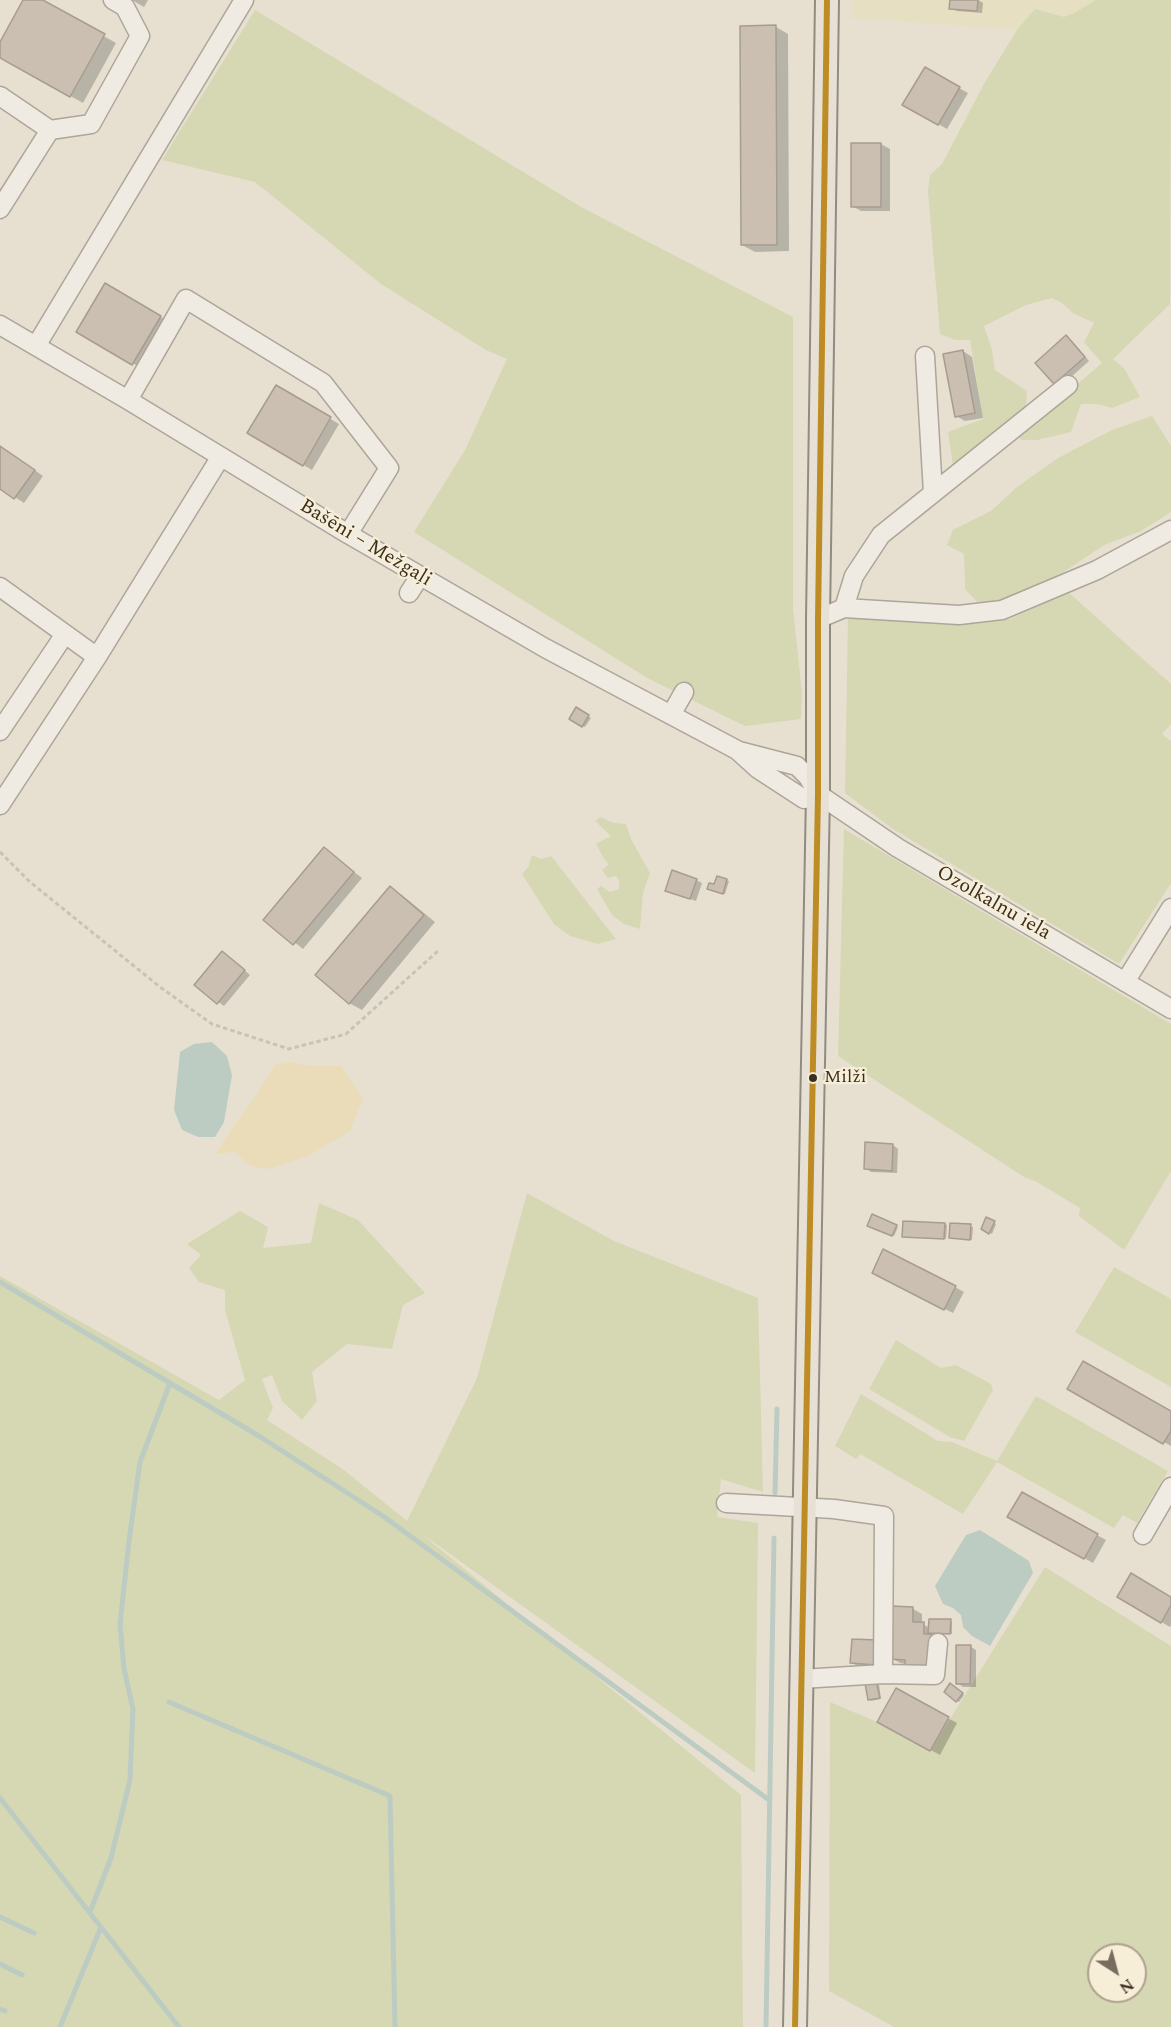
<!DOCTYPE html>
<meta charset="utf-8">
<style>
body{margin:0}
#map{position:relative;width:1171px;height:2027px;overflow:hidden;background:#e7e0d1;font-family:Spectral,serif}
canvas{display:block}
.north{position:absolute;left:1087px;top:1943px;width:60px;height:60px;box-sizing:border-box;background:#f7eed8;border:2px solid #ada18e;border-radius:50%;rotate:144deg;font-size:16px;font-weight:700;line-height:24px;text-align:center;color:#3d2e20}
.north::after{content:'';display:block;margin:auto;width:21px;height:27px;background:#786c5e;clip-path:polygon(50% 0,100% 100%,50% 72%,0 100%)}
</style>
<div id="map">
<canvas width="1171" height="2027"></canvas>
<div class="north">N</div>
</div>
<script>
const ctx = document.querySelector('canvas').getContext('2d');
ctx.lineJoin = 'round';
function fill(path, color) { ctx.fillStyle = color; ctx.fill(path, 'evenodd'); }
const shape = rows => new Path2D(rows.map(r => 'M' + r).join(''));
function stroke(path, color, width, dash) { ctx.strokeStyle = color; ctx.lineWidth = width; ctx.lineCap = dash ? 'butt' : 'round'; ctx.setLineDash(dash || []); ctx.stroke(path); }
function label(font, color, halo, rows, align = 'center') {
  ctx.font = font + ' Spectral,serif'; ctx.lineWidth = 4.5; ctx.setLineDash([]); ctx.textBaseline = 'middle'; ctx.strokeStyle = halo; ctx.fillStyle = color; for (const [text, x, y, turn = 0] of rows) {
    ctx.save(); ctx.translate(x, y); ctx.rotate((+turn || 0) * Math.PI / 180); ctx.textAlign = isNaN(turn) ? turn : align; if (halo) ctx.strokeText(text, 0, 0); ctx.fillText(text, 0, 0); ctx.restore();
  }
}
fill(shape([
 [852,0,1108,0,1107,36,851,18]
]), '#e6dfc2');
fill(shape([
 [1096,0,1171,0,1170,304,1113,359,1124,368,1140,397,1112,408,1098,404,1081,404,1071,432,1037,440,1022,440,1017,436,1102,363,1084,342,1094,323,1073,313,1062,303,1052,298,1026,305,984,326,992,350,995,370,1027,391,1026,406,953,465,948,432,983,419,970,340,955,340,940,334,928,191,930,175,942,164,985,82,1017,30,1035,9,1064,17,1076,12],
 [255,10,583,208,793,317,793,608,802,694,801,719,745,726,649,679,414,532,465,450,507,359,486,350,381,284,255,182,162,160],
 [1152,416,1171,446,1171,512,1141,531,1104,545,1037,590,983,608,965,589,964,554,947,545,953,530,991,511,1017,487,1058,458,1112,430],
 [1067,591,1171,684,1171,724,1162,734,1171,741,1171,883,1119,964,893,829,845,793,848,616,972,624,1010,619],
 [600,817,614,823,626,824,631,839,650,873,643,893,640,929,624,924,612,915,597,889,601,886,610,892,619,889,619,880,616,876,608,878,602,870,609,864,604,859,596,844,611,836,595,821],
 [844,829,1171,1024,1171,1171,1124,1250,1079,1216,1080,1208,1037,1182,1024,1177,838,1056],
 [532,855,541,859,551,856,616,939,598,944,570,936,554,924,522,874,529,866],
 [527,1193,614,1241,758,1298,763,1492,721,1479,717,1517,758,1523,755,1773,418,1531,741,1795,743,2027,0,2027,0,1276,219,1400,245,1380,225,1310,225,1290,199,1282,189,1268,201,1255,187,1244,240,1211,268,1227,263,1248,311,1243,319,1203,358,1220,425,1293,403,1305,392,1349,347,1344,312,1372,317,1401,302,1420,282,1401,272,1375,262,1379,273,1408,267,1420,344,1470,407,1521,477,1378],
 [1114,1267,1171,1299,1171,1387,1075,1332],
 [896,1340,941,1368,956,1365,991,1384,993,1390,964,1441,950,1437,869,1389],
 [861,1394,938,1441,952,1442,997,1461,1036,1396,1168,1471,1137,1523,1123,1515,1114,1528,997,1462,963,1514,860,1454,856,1459,835,1446],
 [1045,1567,1171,1646,1171,2027,894,2027,829,1991,830,1702,877,1722,930,1751],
 [1099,1955,1135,1955,1135,1991,1099,1991]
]), '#d6d7b3');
fill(shape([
 [290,1062,309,1066,341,1066,363,1098,350,1131,308,1156,269,1169,250,1166,235,1152,215,1154,235,1124,253,1100,275,1065]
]), '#eadcb9');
fill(shape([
 [212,1042,227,1056,232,1075,224,1122,215,1137,198,1137,182,1130,174,1110,180,1052,194,1044],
 [980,1530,1029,1561,1033,1573,990,1646,972,1636,963,1627,961,1615,953,1608,943,1604,935,1586,966,1535]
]), '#bcccc2');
fill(shape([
 [25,0,40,0,116,43,83,103,0,57,0,45],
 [132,0,148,0,144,7],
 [952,0,978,0,983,3,982,13,957,11,951,8],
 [776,27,788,34,789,251,755,252,742,245],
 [925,69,968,93,947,129,905,105],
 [881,144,890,149,890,211,861,211,852,206],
 [106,285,169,322,141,368,78,331],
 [1066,337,1072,341,1089,361,1061,386,1055,383],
 [963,351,972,357,983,418,965,421,956,416],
 [277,387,339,424,312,470,249,433],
 [0,446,43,476,24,503,0,487],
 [577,709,591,718,585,727,571,719],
 [324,849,362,878,303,949,266,920],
 [696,880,702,883,696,901,672,893],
 [726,880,729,881,725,894,711,890],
 [390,888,402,895,435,922,362,1010,349,1003],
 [228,957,250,975,224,1006,196,985],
 [893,1145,898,1149,897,1173,871,1172,865,1168],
 [873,1216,898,1227,894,1236,869,1225],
 [987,1219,996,1224,992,1234,983,1228],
 [945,1224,947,1225,946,1239,904,1236],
 [952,1224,973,1227,972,1240,951,1237],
 [882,1278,955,1287,964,1292,953,1313],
 [1070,1389,1171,1413,1171,1446],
 [1022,1494,1106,1540,1093,1563,1010,1516],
 [1119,1597,1171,1598,1171,1625,1170,1627],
 [913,1609,922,1614,922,1624,930,1628,950,1621,952,1622,952,1634,932,1633,932,1637,906,1664,900,1663,891,1658],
 [854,1640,881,1667,858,1666,852,1663],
 [971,1647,976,1650,976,1687,963,1687,957,1683],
 [876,1682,879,1684,881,1699,871,1701,869,1699],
 [951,1685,964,1695,959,1702,946,1692],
 [896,1690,957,1723,940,1755,879,1722]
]), '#0003');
stroke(shape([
 [0,1282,259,1436,383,1516,769,1800],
 [775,1493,777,1409],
 [169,1702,390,1796,395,2027],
 [0,1798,179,2027],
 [90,1912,111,1858,130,1780,133,1709,124,1669,120,1624,129,1541,140,1462,170,1383],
 [0,1917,34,1933],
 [0,1964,22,1975],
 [0,2009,5,2011],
 [60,2027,101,1927],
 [766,2027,774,1538]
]), '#bcccc2', 5);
const building = shape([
 [23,0,43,0,105,34,70,97,0,58,0,42,23,0],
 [950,0,978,0,977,11,949,9,950,0],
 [776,25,777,245,741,245,740,26,776,25],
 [925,67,960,87,938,125,902,105,925,67],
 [851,143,881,143,881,207,851,207,851,143],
 [105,283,161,316,132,365,76,332,105,283],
 [1066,335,1085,357,1054,384,1035,363,1066,335],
 [963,350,975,413,955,417,943,354,963,350],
 [276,385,331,417,303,466,247,433,276,385],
 [0,446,35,470,14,499,0,489,0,446],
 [576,707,589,715,582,727,569,719,576,707],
 [324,847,354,872,293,945,263,920,324,847],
 [672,870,697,879,690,899,665,891,672,870],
 [717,876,727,879,723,894,707,889,709,883,714,884,717,876],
 [390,886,424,915,349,1004,315,975,390,886],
 [222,951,245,970,217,1004,194,985,222,951],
 [865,1142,893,1144,892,1171,864,1169,865,1142],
 [872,1214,897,1225,892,1236,867,1226,872,1214],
 [986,1217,995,1221,989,1234,981,1229,986,1217],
 [903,1221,945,1223,944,1239,902,1237,903,1221],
 [950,1223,971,1224,970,1240,949,1238,950,1223],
 [883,1249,956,1286,944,1310,872,1273,883,1249],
 [1083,1361,1171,1411,1171,1431,1163,1444,1067,1389,1083,1361],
 [1022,1492,1098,1534,1084,1559,1007,1517,1022,1492],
 [1131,1573,1171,1597,1171,1605,1161,1623,1117,1597,1131,1573],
 [892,1606,913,1607,913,1622,924,1622,924,1634,931,1634,930,1668,905,1667,905,1660,890,1659,892,1606],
 [929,1619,951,1619,950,1634,928,1633,929,1619],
 [852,1639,877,1640,876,1665,850,1663,852,1639],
 [956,1645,971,1645,970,1684,956,1684,956,1645],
 [876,1681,880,1698,868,1700,865,1683,876,1681],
 [950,1683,963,1693,956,1702,944,1692,950,1683],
 [896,1688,949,1717,930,1751,877,1722,896,1688]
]);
fill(building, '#cbbfb2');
stroke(building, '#a89c90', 1.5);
const minor = shape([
 [0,96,50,130,91,124,140,36,125,7,113,0],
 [0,209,50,130],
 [0,325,128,400,348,534,545,648,737,750,758,769,804,799,818,794],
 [36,346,244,0],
 [925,356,933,493],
 [128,400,186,299,323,383,389,468,348,534],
 [0,587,97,657],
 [409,593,420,576],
 [844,608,854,576,881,535,1068,385],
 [818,619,844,608,959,615,1002,610,1097,570,1171,530],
 [671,715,684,692],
 [0,731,65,634],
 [739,751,797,766,808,777,818,794,898,848,1171,1009],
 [0,805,97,657,220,458],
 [1125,982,1171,908],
 [726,1503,834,1509,884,1516,883,1674,935,1675,938,1643],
 [1143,1535,1171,1487],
 [801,1679,883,1674]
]);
const major = shape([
 [795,2027,818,794,818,619,827,0]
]);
stroke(minor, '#ada599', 21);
stroke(major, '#928b80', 26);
stroke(shape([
 [0,852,30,882,160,987,212,1024,289,1049,346,1034,439,950]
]), '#c8c2b9', 3, [4.5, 3]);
stroke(minor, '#efebe3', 18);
stroke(major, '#e6e1d4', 22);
stroke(shape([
 [795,2027,818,794,818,619,827,0]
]), '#bd8c25', 6);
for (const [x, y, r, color] of [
 [813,1078,5,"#3d2e20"]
]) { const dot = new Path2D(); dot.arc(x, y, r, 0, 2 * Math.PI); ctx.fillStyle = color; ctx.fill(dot); stroke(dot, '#f7eed8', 2); }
label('18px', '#3d2e20', '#f7eed8', [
 ["Milži",824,1078]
], 'left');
label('20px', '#3d2e20', '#f7eed8', [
 ["Bašēni – Mežgaļi",365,544,31],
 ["Ozolkalnu iela",993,904,30]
]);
</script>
